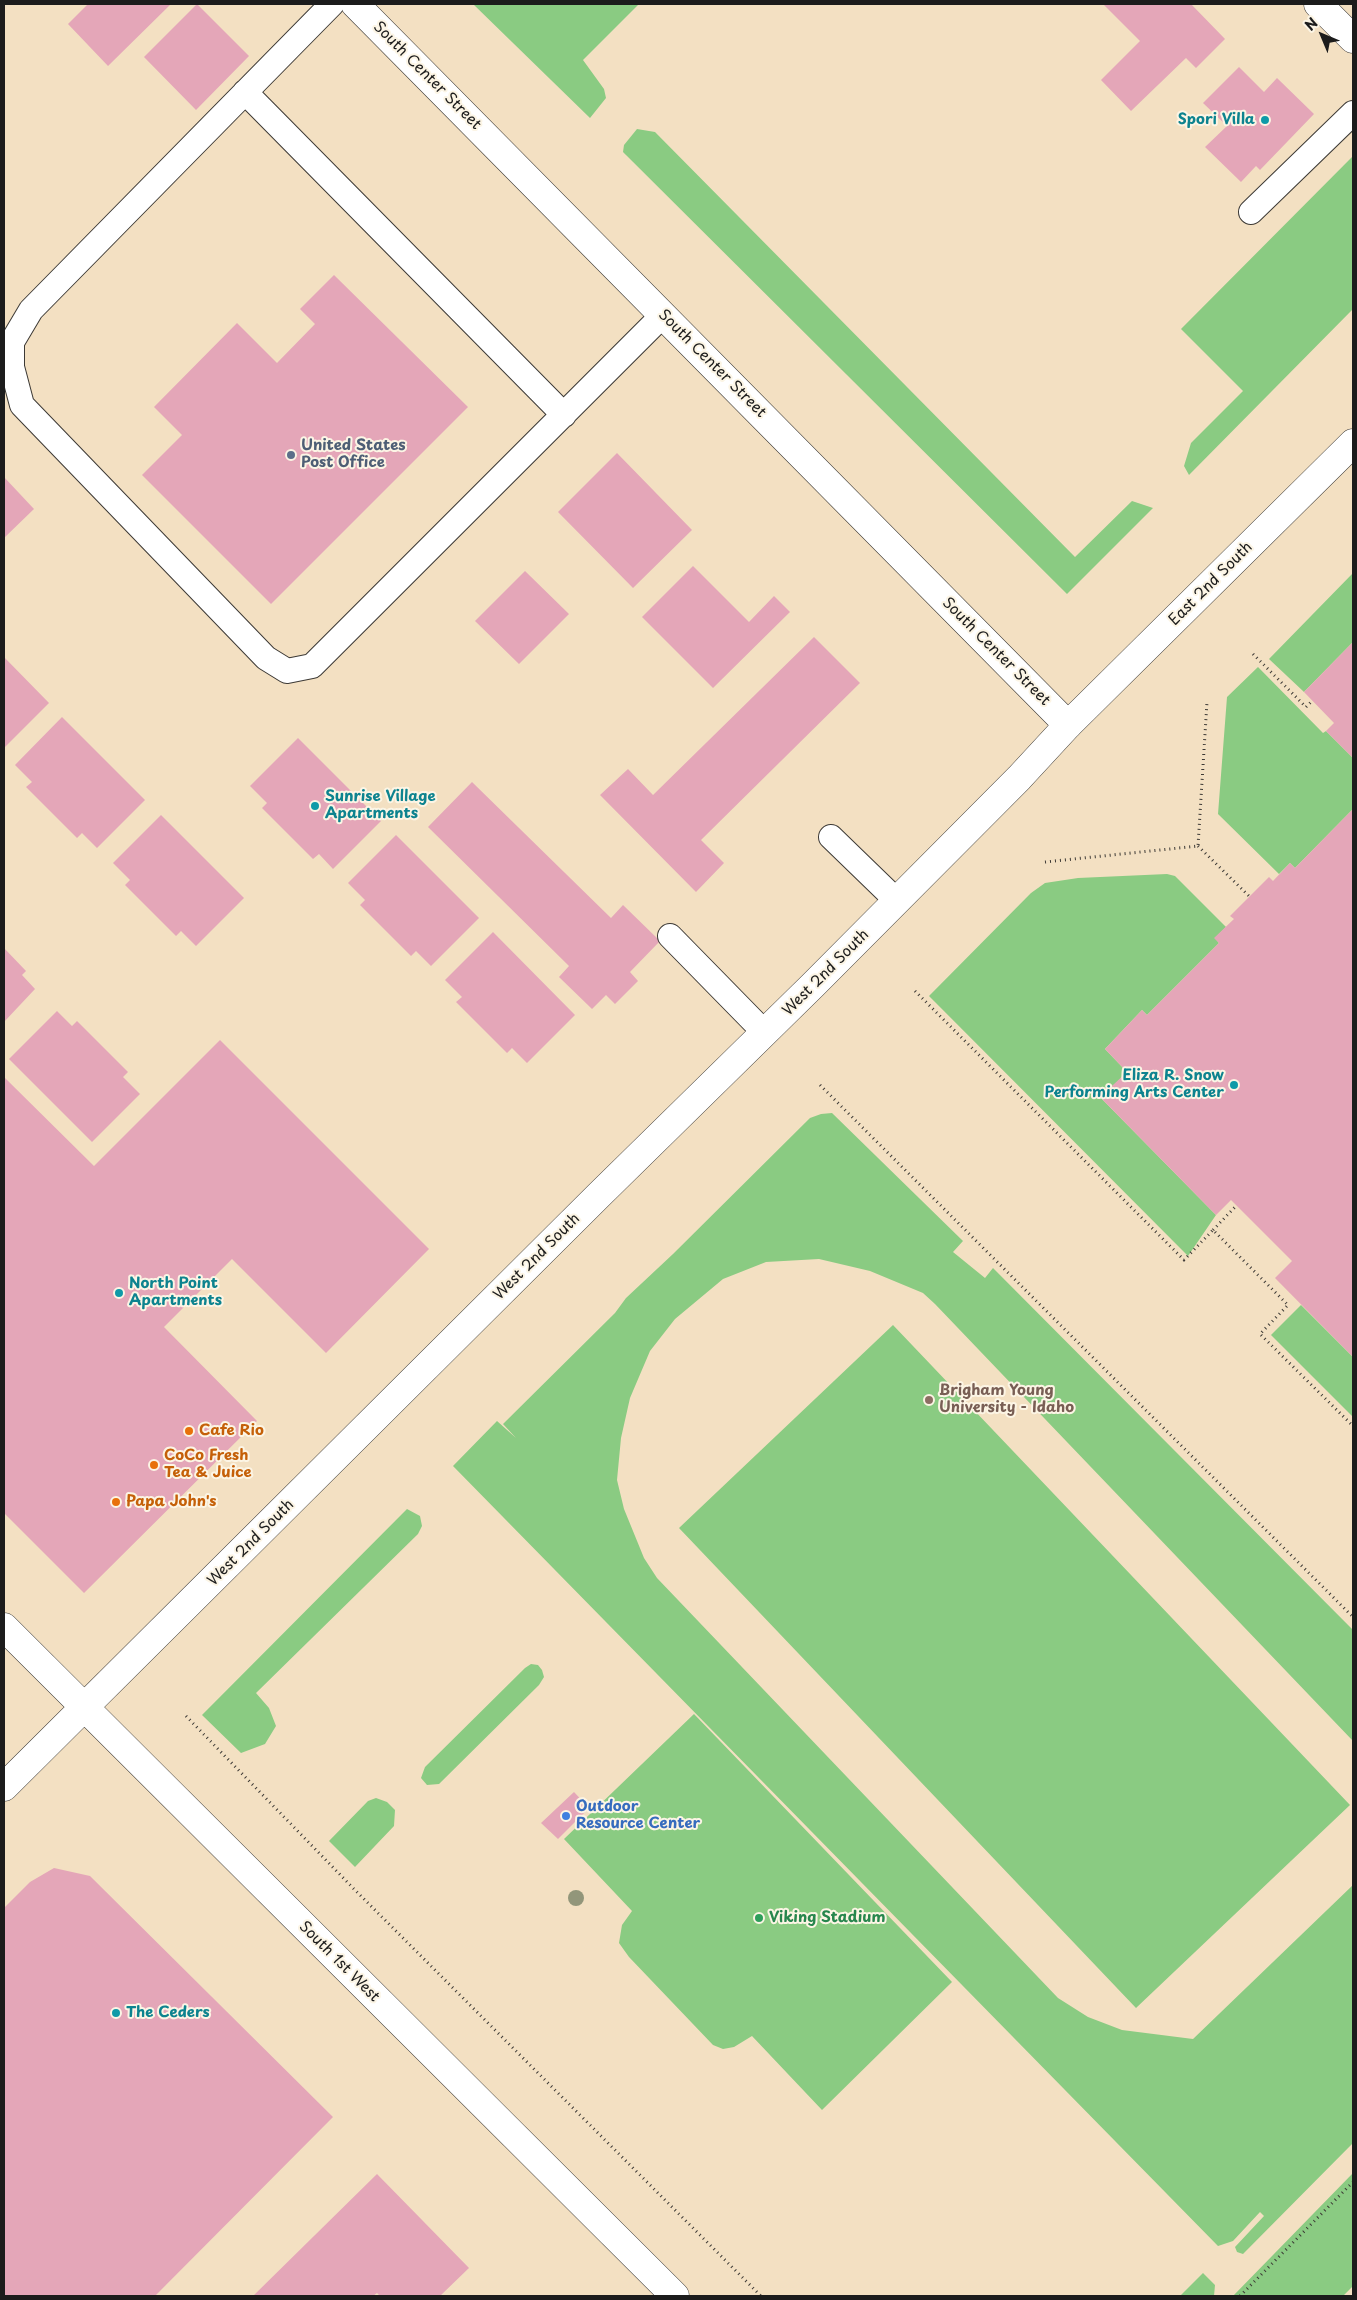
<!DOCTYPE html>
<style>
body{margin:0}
#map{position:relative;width:1357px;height:2300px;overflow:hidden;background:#f3e0c2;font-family:"Playpen Sans",sans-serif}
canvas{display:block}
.frame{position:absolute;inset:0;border:5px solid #1c1c1c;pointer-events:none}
.north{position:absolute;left:1297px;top:10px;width:50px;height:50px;-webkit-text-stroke:4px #fcf5e5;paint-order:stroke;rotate:315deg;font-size:14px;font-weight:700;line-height:20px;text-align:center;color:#1c1c1c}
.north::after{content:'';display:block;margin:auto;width:18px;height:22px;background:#1c1c1c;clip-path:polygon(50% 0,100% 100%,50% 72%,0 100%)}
</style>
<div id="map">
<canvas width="1357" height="2300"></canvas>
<div class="frame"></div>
<div class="north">N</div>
</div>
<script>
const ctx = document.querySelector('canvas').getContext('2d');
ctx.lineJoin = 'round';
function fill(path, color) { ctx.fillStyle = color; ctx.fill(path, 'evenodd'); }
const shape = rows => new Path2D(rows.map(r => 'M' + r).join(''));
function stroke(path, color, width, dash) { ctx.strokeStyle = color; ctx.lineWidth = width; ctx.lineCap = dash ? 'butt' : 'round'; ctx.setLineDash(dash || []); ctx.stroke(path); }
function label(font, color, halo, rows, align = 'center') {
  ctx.font = font + ' "Playpen Sans",sans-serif'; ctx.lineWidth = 4; ctx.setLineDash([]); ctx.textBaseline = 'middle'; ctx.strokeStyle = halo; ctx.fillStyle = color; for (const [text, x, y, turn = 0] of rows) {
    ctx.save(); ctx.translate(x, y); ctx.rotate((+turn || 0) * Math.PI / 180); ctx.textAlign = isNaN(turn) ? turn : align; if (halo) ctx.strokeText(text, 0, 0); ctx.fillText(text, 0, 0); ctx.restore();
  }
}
fill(shape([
 [473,4,639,4,583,60,604,89,606,98,590,118],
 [637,129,655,132,1075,557,1132,501,1153,508,1067,594,626,155,623,152,624,145],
 [1353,156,1353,309,1189,475,1184,466,1191,443,1243,391,1181,329],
 [1353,573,1353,642,1304,692,1269,659],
 [1258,667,1323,733,1326,731,1353,758,1353,809,1295,868,1290,863,1279,874,1218,814,1227,697],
 [1167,874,1175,876,1226,927,1215,938,1219,943,1147,1015,1142,1010,1105,1049,1127,1072,1101,1098,1216,1215,1188,1256,929,996,1031,893,1045,883,1078,878],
 [832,1113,963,1241,953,1252,985,1278,993,1268,1353,1630,1353,1741,935,1304,923,1293,870,1271,819,1259,766,1262,723,1279,675,1319,650,1351,630,1398,621,1438,617,1480,624,1509,644,1558,657,1578,1058,1998,1088,2017,1122,2030,1193,2039,1353,1885,1353,2143,1243,2254,1237,2252,1235,2247,1264,2216,1260,2212,1233,2241,1218,2246,453,1466,497,1421,516,1438,503,1424,615,1313,626,1298,673,1254,810,1118,821,1114],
 [1301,1305,1353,1357,1353,1417,1271,1335],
 [893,1325,1350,1805,1136,2008,679,1528],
 [407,1509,420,1516,422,1526,418,1534,256,1693,269,1708,276,1726,265,1744,241,1753,202,1715],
 [531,1664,538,1665,542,1670,544,1677,539,1685,439,1784,427,1785,421,1778,425,1767,525,1668],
 [694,1714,952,1982,822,2110,752,2036,734,2047,723,2049,713,2045,629,1957,619,1943,622,1925,632,1911,564,1839],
 [376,1798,387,1802,395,1810,394,1826,355,1867,329,1841,368,1801],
 [1353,2173,1353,2286,1343,2296,1233,2296],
 [1203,2273,1215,2285,1214,2296,1180,2296]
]), '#8acb82');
fill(shape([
 [88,4,171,4,108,66,68,24],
 [197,4,249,56,196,110,144,57],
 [1103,4,1191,4,1225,39,1196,68,1186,58,1131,111,1101,80,1140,41],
 [1239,67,1264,92,1277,78,1314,114,1260,170,1256,166,1241,182,1205,147,1227,126,1203,103],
 [334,275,468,407,271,604,142,475,182,435,154,407,237,323,277,363,315,324,300,309],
 [617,453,692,530,633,588,558,512],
 [4,477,34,509,4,538],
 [693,566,749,622,774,596,790,612,713,688,642,617],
 [525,571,569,614,519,664,475,621],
 [814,637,860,683,701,840,724,863,696,892,600,795,628,769,653,795],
 [1353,642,1353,758,1326,731,1334,723,1304,692],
 [4,657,49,703,4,748],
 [62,717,145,800,97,848,82,833,77,838,26,787,32,782,15,765],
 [298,738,381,821,333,869,319,854,313,859,262,808,267,803,250,786],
 [472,782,611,918,623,905,660,941,630,972,638,981,615,1004,606,995,592,1009,559,977,569,966,428,827],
 [1353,809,1353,1357,1275,1278,1292,1261,1231,1200,1216,1215,1100,1097,1127,1072,1105,1049,1142,1010,1147,1015,1219,943,1214,938,1234,919,1230,916,1269,877,1273,881,1290,863,1295,868],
 [161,815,244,898,196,946,181,931,176,936,125,885,130,880,113,863],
 [396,835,479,918,431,966,416,951,411,956,360,905,365,900,348,883],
 [493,932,575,1015,527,1063,512,1048,507,1053,456,1002,462,997,445,980],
 [4,948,26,971,22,975,35,989,4,1022],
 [57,1011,72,1026,77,1021,128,1072,123,1077,140,1094,92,1142,9,1059],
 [220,1040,429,1249,326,1353,232,1259,164,1327,257,1421,84,1593,4,1513,4,1077,94,1166],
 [574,1792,589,1808,558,1839,541,1823],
 [54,1868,90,1876,333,2117,155,2296,4,2296,4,1908,30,1882],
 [377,2174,469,2268,440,2296,380,2296,377,2293,373,2296,253,2296]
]), '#e4a6b8');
const lane = shape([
 [332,4,31,310,12,342,12,367,22,405,266,658,287,671,312,666,663,315],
 [245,92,564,415],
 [1251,212,1353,113],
 [831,837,897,901],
 [670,936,765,1033]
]);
const street = shape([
 [355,4,1068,725],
 [1318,4,1353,39]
]);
const secondary = shape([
 [4,1627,675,2296],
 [4,1787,598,1196,813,985,1019,778,1068,725,1353,443]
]);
stroke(lane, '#3c3935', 26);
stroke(street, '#3c3935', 29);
stroke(secondary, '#3c3935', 29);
stroke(shape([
 [1253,654,1306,707,1312,701],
 [1198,846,1250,897],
 [1045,862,1198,846,1207,702],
 [915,991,1184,1260,1213,1230,1288,1305,1260,1334,1353,1426],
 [820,1085,1353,1617],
 [1213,1230,1236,1206],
 [186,1716,354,1889,761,2296],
 [1240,2296,1353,2182]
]), '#3c3935', 3, [1, 4]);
stroke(lane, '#fff', 24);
stroke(street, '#fff', 28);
stroke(secondary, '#fff', 28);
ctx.fillStyle = '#92967a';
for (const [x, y] of [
 [576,1898]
]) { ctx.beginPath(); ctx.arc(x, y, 8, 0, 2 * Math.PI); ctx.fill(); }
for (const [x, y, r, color] of [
 [1265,120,5,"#0f9aa8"],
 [291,455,5,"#5c6f8a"],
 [315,806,5,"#0f9aa8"],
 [1234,1085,5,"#0f9aa8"],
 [119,1293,5,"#0f9aa8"],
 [929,1400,5,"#8d6e63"],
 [189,1431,5,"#e8710a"],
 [154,1465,5,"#e8710a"],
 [116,1502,5,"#e8710a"],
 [566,1816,5,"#3f7fe0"],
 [759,1918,5,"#2e9e5b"],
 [116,2013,5,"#0f9aa8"]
]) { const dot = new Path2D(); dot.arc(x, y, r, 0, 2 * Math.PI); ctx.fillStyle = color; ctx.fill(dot); stroke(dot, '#fcf5e5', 2); }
label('15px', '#1c1c1c', '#fcf5e5', [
 ["South Center Street",427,76,45],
 ["South Center Street",712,364,45],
 ["East 2nd South",1211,584,-45],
 ["South Center Street",996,652,45],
 ["West 2nd South",826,973,-45],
 ["West 2nd South",537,1257,-45],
 ["West 2nd South",251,1543,-45],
 ["South 1st West",339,1962,45]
]);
label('bold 15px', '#0d838f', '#fcf5e5', [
 ["Spori Villa",1255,120,"right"],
 ["Sunrise Village",325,797],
 ["Apartments",325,814],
 ["Eliza R. Snow",1224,1076,"right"],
 ["Performing Arts Center",1224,1093,"right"],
 ["North Point",129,1284],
 ["Apartments",129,1301],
 ["The Ceders",126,2013]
], 'left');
label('bold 15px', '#4e5e75', '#fcf5e5', [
 ["United States",301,446],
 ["Post Office",301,463]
], 'left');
label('bold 15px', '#785e54', '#fcf5e5', [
 ["Brigham Young",939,1391],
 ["University - Idaho",939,1408]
], 'left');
label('bold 15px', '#c56008', '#fcf5e5', [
 ["Cafe Rio",199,1431],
 ["CoCo Fresh",164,1456],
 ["Tea & Juice",164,1473],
 ["Papa John's",126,1502]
], 'left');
label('bold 15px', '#366cbe', '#fcf5e5', [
 ["Outdoor",576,1807],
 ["Resource Center",576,1824]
], 'left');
label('bold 15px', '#27864d', '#fcf5e5', [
 ["Viking Stadium",769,1918]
], 'left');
</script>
